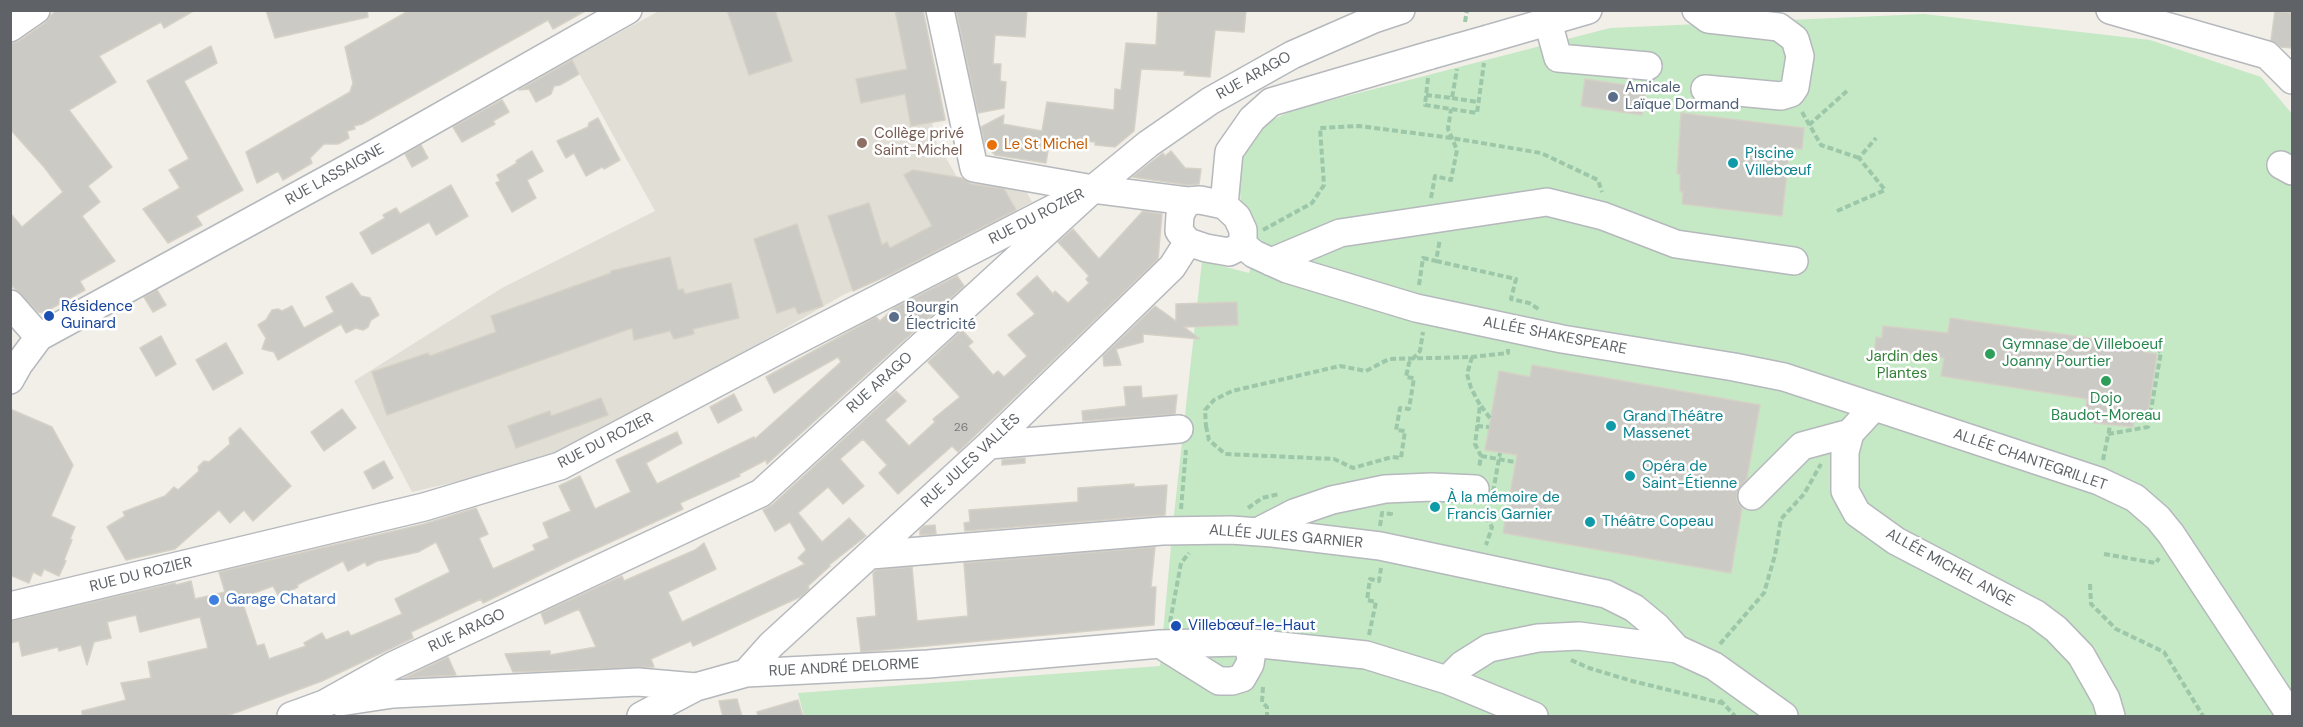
<!DOCTYPE html>
<meta charset="utf-8">
<style>
body{margin:0}
#map{position:relative;width:2303px;height:727px;overflow:hidden;background:#f1efe8;font-family:"DM Sans",sans-serif}
canvas{display:block}
.frame{position:absolute;inset:0;border:12px solid #5f6368;pointer-events:none}
</style>
<div id="map">
<canvas width="2303" height="727"></canvas>
<div class="frame"></div>
</div>
<script>
const ctx = document.querySelector('canvas').getContext('2d');
ctx.lineJoin = 'round';
function fill(path, color) { ctx.fillStyle = color; ctx.fill(path, 'evenodd'); }
const shape = rows => new Path2D(rows.map(r => 'M' + r).join(''));
function stroke(path, color, width, dash) { ctx.strokeStyle = color; ctx.lineWidth = width; ctx.lineCap = dash ? 'butt' : 'round'; ctx.setLineDash(dash || []); ctx.stroke(path); }
function label(font, color, halo, rows, align = 'center') {
  ctx.font = font + ' "DM Sans",sans-serif'; ctx.lineWidth = 5; ctx.setLineDash([]); ctx.textBaseline = 'middle'; ctx.strokeStyle = halo; ctx.fillStyle = color; for (const [text, x, y, turn = 0] of rows) {
    ctx.save(); ctx.translate(x, y); ctx.rotate((+turn || 0) * Math.PI / 180); ctx.textAlign = isNaN(turn) ? turn : align; if (halo) ctx.strokeText(text, 0, 0); ctx.fillText(text, 0, 0); ctx.restore();
  }
}
fill(shape([
 [659,11,923,11,946,120,932,122,938,150,943,153,960,182,965,179,1025,189,1032,202,892,277,890,273,843,295,704,375,559,452,507,470,412,492,354,381,502,288,655,211,571,59]
]), '#e1ded6');
fill(shape([
 [1924,14,2150,40,2261,77,2292,114,2292,716,804,716,798,693,1160,666,1173,524,1202,261,1249,273,1259,244,1243,223,1238,173,1243,155,1264,124,1293,110,1610,28]
]), '#c5e8c5');
const building = shape([
 [57,10,195,10,164,28,161,22,99,56,116,82,69,110,112,167,88,186,100,202,82,216,115,261,80,281,85,290,43,313,38,312,10,284,10,213,22,227,63,192,44,167,10,129,10,44,19,41,45,23,51,15,57,10],
 [266,10,367,10,368,17,275,38,266,10],
 [410,10,587,10,553,29,548,20,362,124,354,126,355,129,347,131,349,138,338,144,324,144,310,158,312,163,283,180,278,171,257,183,246,152,350,92,353,83,345,47,410,10],
 [727,10,775,10,792,61,749,75,727,10],
 [895,10,923,10,945,120,911,126,905,94,861,103,856,79,907,69,895,10],
 [956,10,1027,10,1025,37,995,35,993,64,1001,64,1000,81,1006,82,1004,108,978,113,956,10],
 [1158,10,1246,10,1244,32,1215,30,1210,77,1184,75,1185,71,1141,69,1134,131,1115,147,1095,145,1095,142,1050,138,1046,163,995,155,985,145,981,127,1004,115,1003,124,1042,131,1047,102,1114,110,1115,89,1121,90,1126,43,1156,45,1158,10],
 [2275,11,2292,13,2292,48,2281,47,2271,40,2275,11],
 [211,46,217,63,184,81,243,190,196,216,202,225,168,243,143,209,180,188,169,170,189,159,147,81,211,46],
 [572,60,579,74,560,85,554,86,551,94,536,102,529,89,519,90,572,60],
 [1585,79,1646,88,1642,115,1581,106,1585,79],
 [502,100,509,112,493,121,495,124,462,142,453,127,502,100],
 [1681,113,1804,128,1802,149,1790,148,1782,216,1682,204,1683,192,1680,192,1680,174,1677,174,1681,113],
 [598,118,620,160,604,169,602,167,586,176,574,153,566,158,557,141,588,127,589,123,598,118],
 [421,145,428,158,412,167,405,154,421,145],
 [532,151,543,171,527,180,536,198,512,212,496,183,500,181,497,175,517,163,516,161,532,151],
 [1171,151,1185,168,1201,169,1199,184,1187,185,1132,177,1163,153,1165,156,1171,151],
 [913,170,962,178,971,184,1004,189,1016,210,891,274,853,291,828,216,869,203,882,245,887,242,890,248,932,226,904,175,913,170],
 [451,185,468,216,436,235,429,222,372,254,360,233,385,218,383,215,396,208,400,214,451,185],
 [1143,211,1162,214,1158,259,958,452,952,446,898,494,879,473,887,465,863,439,840,459,864,486,843,504,828,487,798,513,822,542,849,518,866,536,829,565,830,566,808,586,809,589,802,596,693,646,691,641,651,659,654,667,513,672,505,654,550,651,550,655,596,647,579,609,545,624,541,613,622,576,624,581,695,550,704,543,716,569,668,592,682,622,805,564,798,558,806,550,790,522,775,531,763,510,772,505,896,391,906,401,885,420,909,446,935,422,933,419,960,397,928,362,962,330,973,342,968,346,993,375,998,371,1004,377,1027,356,1008,335,1035,314,1017,294,1037,276,1053,294,1055,291,1068,303,1089,283,1086,279,1089,276,1058,242,1073,229,1099,259,1143,211],
 [797,224,823,306,798,314,795,307,777,313,754,239,797,224],
 [670,257,678,290,683,289,685,294,731,283,739,318,693,329,694,334,674,339,670,331,634,340,632,328,387,415,372,372,428,353,430,356,496,332,491,316,611,273,611,271,670,257],
 [957,276,964,286,767,464,766,460,739,474,740,476,680,503,683,509,567,562,483,603,481,599,411,632,413,638,322,681,224,717,82,717,82,711,126,700,121,683,151,678,148,662,208,648,200,617,140,632,136,615,107,622,111,638,94,642,87,665,81,645,59,651,58,647,22,656,19,641,10,643,10,621,175,583,176,585,191,581,195,599,225,592,219,572,424,524,476,508,488,534,479,538,493,569,535,550,533,545,549,538,543,523,571,511,559,486,580,476,595,509,631,492,616,460,677,432,682,443,646,463,657,484,754,437,755,439,841,362,838,357,774,393,766,377,876,317,880,321,894,308,957,276],
 [436,542,450,572,395,599,402,614,351,636,348,631,326,640,322,633,304,643,306,646,269,659,264,644,257,646,241,598,273,586,279,597,298,587,297,585,343,561,348,571,365,562,367,566,377,561,418,552,436,542],
 [352,283,361,296,370,298,379,315,371,320,368,327,363,330,356,328,346,333,341,324,278,360,274,352,262,349,266,338,258,325,266,320,272,310,278,309,282,311,292,306,304,328,334,312,326,297,352,283],
 [157,290,166,305,153,312,144,297,157,290],
 [1237,302,1238,325,1184,327,1200,339,1143,334,1143,342,1116,349,1121,365,1104,366,1103,356,1155,306,1176,321,1176,304,1237,302],
 [1950,318,2145,346,2144,352,2157,354,2148,415,2135,413,2133,427,2095,423,2084,419,2087,399,1941,376,1944,358,1903,352,1902,360,1874,356,1876,337,1882,338,1883,326,1948,333,1950,318],
 [161,336,176,364,156,376,140,348,161,336],
 [226,343,243,373,213,390,196,360,226,343],
 [1532,365,1760,405,1747,478,1737,493,1737,501,1742,508,1731,573,1503,533,1517,455,1485,450,1499,371,1530,377,1532,365],
 [1141,386,1142,398,1177,395,1175,414,1083,421,1082,411,1126,406,1124,387,1141,386],
 [734,394,742,410,718,423,710,407,734,394],
 [601,398,608,415,516,448,508,426,550,411,551,416,601,398],
 [10,409,52,427,73,465,51,516,75,527,70,539,72,540,64,560,66,561,59,576,44,569,41,576,33,572,29,583,10,575,10,409],
 [342,409,356,428,324,451,311,432,342,409],
 [240,428,291,486,253,521,244,510,230,523,219,510,175,549,126,560,107,527,125,516,123,512,165,496,174,487,178,490,199,471,198,467,204,461,209,462,230,444,229,438,240,428],
 [1025,458,1025,463,1002,465,1002,460,1025,458],
 [384,461,393,478,373,489,364,472,384,461],
 [1134,484,1134,487,1167,485,1165,515,965,531,964,523,970,522,969,510,1078,502,1078,488,1134,484],
 [935,525,936,534,920,535,920,530,924,526,935,525],
 [1155,547,1151,587,1156,587,1154,625,861,652,857,618,876,616,873,573,876,570,912,567,917,621,968,616,964,563,1155,547],
 [448,657,456,675,404,678,448,657],
 [737,699,742,717,723,717,719,701,737,699],
 [798,700,803,717,758,717,757,712,798,700]
]);
fill(building, '#cccac5');
stroke(building, '#d6d1c6', 1.5);
const minor = shape([
 [940,10,974,168,1093,189,1187,201],
 [1696,10,1708,19,1779,27,1795,39,1800,56,1795,87,1791,93,1781,96,1705,89],
 [2110,10,2267,55,2292,80],
 [1548,22,1558,58,1648,66],
 [10,28,36,10],
 [1488,39,1588,10],
 [2281,165,2292,171],
 [1200,200,1224,205,1237,217,1243,230,1243,245,1229,252,1206,248,1188,242,1179,231,1180,215,1187,201,1200,200],
 [1224,205,1229,152,1252,119,1271,102,1431,55],
 [1243,245,1254,254,1287,269,1416,308,1562,339,1734,367,1784,377,2099,481,2135,498,2158,518,2171,534,2291,716],
 [1271,262,1340,233,1547,202,1603,216,1676,244,1794,261],
 [10,304,39,337],
 [10,380,19,364,39,337,381,150,628,10],
 [1873,408,1850,433,1845,452,1845,491,1857,513,1896,541,2036,614,2056,629,2081,655,2106,699,2111,716],
 [989,445,1179,429],
 [1752,496,1802,446,1850,433],
 [1257,532,1294,513,1332,500,1385,489,1432,487,1475,489],
 [871,555,1162,531,1231,530,1273,533,1380,546,1606,594,1634,608,1657,627,1677,649],
 [10,606,424,507,560,466,788,345,1062,204],
 [1160,644,1219,681,1232,681,1242,678,1250,664,1251,657,1248,647,1242,642],
 [746,673,771,645,989,445,1172,267,1188,242],
 [1447,680,1462,665,1489,648,1538,638,1579,636,1677,649,1714,666,1784,716],
 [340,702,393,694,638,682,696,687,746,673,928,664,1160,644,1242,642,1366,655,1447,680,1534,716],
 [291,716,324,704,392,666,761,493,1093,189,1148,144,1210,101,1292,55,1374,19,1401,10],
 [641,716,696,687]
]);
stroke(minor, '#b5b8bc', 30);
stroke(shape([
 [1465,22,1467,10],
 [1428,78,1425,105,1477,113,1484,63],
 [1426,95,1452,98,1457,69],
 [1452,98,1478,102],
 [1802,112,1821,145,1859,158],
 [1809,125,1848,90],
 [1431,198,1435,176,1451,180,1457,150,1448,129,1451,109],
 [1837,211,1885,190,1859,158,1876,138],
 [1263,230,1312,203,1324,185,1320,128,1359,126,1452,138,1541,153,1598,180,1602,192],
 [1436,261,1516,279,1511,299,1529,303,1540,310],
 [1419,285,1423,258,1436,261,1440,239],
 [1472,357,1467,374,1471,388,1480,405,1475,444,1481,456,1479,468],
 [1481,406,1490,418],
 [1204,426,1206,426,1205,410,1214,400,1232,391,1340,366,1366,371,1389,359,1472,357,1508,353,1508,349],
 [1206,426,1209,440,1225,454,1334,459,1353,468,1392,457,1401,458,1405,431,1396,430,1400,408,1409,409,1414,378,1406,377,1409,363,1420,351,1423,332],
 [1477,426,1489,427],
 [2108,434,2148,427,2161,352,2149,343],
 [1481,456,1515,462],
 [2103,460,2110,426],
 [1248,508,1262,498,1279,494],
 [1181,509,1186,450],
 [1481,509,1492,527,1486,545],
 [1380,526,1382,513,1391,514,1391,510],
 [2104,554,2156,563,2159,558],
 [2090,584,2091,604,2116,629,2164,652,2203,716],
 [1170,622,1181,563,1189,553],
 [1369,635,1376,602,1367,600,1370,579,1379,581,1381,568],
 [1720,644,1764,593,1775,555,1781,519,1804,494,1821,464],
 [1571,660,1589,668,1632,681,1722,703],
 [1263,687,1262,702,1267,707,1267,716],
 [1720,700,1735,716]
]), '#9cc7a9', 4, [6, 3]);
stroke(minor, '#fff', 27);
const minorBridge = shape([
 [1431,55,1488,39]
]);
stroke(minorBridge, '#b5b8bc', 30, []);
stroke(shape([
 [1493,492,1500,453]
]), '#9cc7a9', 4, [6, 3]);
stroke(minorBridge, '#fff', 27);
for (const [x, y, r, color] of [
 [1613,97,6,"#5c6f8a"],
 [862,143,6,"#8d6e63"],
 [992,145,6,"#e8710a"],
 [1733,163,6,"#0f9aa8"],
 [49,316,6,"#1a4fb4"],
 [894,317,6,"#5c6f8a"],
 [1990,354,6,"#2e9e5b"],
 [2106,381,6,"#2e9e5b"],
 [1611,426,6,"#0f9aa8"],
 [1630,476,6,"#0f9aa8"],
 [1435,507,6,"#0f9aa8"],
 [1590,522,6,"#0f9aa8"],
 [214,600,6,"#3f7fe0"],
 [1176,626,6,"#1a4fb4"]
]) { const dot = new Path2D(); dot.arc(x, y, r, 0, 2 * Math.PI); ctx.fillStyle = color; ctx.fill(dot); stroke(dot, '#fff', 2); }
label('12px', '#7a7d7f', null, [
 ["26",961,428]
]);
label('15px', '#5f6368', '#fff', [
 ["RUE ARAGO",1254,76,-29],
 ["RUE LASSAIGNE",335,175,-29],
 ["RUE DU ROZIER",1037,217,-27],
 ["ALLÉE SHAKESPEARE",1555,336,11],
 ["RUE ARAGO",880,383,-42],
 ["RUE DU ROZIER",606,441,-27],
 ["ALLÉE CHANTEGRILLET",2030,460,19],
 ["RUE JULES VALLÈS",971,461,-43],
 ["ALLÉE JULES GARNIER",1286,537,5],
 ["ALLÉE MICHEL ANGE",1950,568,29],
 ["RUE DU ROZIER",141,575,-14],
 ["RUE ARAGO",467,631,-25],
 ["RUE ANDRÉ DELORME",844,668,-3]
]);
label('15px', '#4e5e75', '#fff', [
 ["Amicale",1625,88],
 ["Laïque Dormand",1625,105],
 ["Bourgin",906,308],
 ["Électricité",906,325]
], 'left');
label('15px', '#785e54', '#fff', [
 ["Collège privé",874,134],
 ["Saint-Michel",874,151]
], 'left');
label('15px', '#c56008', '#fff', [
 ["Le St Michel",1004,145]
], 'left');
label('15px', '#0d838f', '#fff', [
 ["Piscine",1745,154],
 ["Villebœuf",1745,171],
 ["Grand Théâtre",1623,417],
 ["Massenet",1623,434],
 ["Opéra de",1642,467],
 ["Saint-Étienne",1642,484],
 ["À la mémoire de",1447,498],
 ["Francis Garnier",1447,515],
 ["Théâtre Copeau",1602,522]
], 'left');
label('15px', '#164399', '#fff', [
 ["Résidence",61,307],
 ["Guinard",61,324],
 ["Villebœuf-le-Haut",1188,626]
], 'left');
label('15px', '#27864d', '#fff', [
 ["Gymnase de Villeboeuf",2002,345],
 ["Joanny Pourtier",2002,362],
 ["Dojo",2106,399,"center"],
 ["Baudot-Moreau",2106,416,"center"]
], 'left');
label('15px', '#348238', '#fff', [
 ["Jardin des",1902,357],
 ["Plantes",1902,374]
]);
label('15px', '#366cbe', '#fff', [
 ["Garage Chatard",226,600]
], 'left');
</script>
